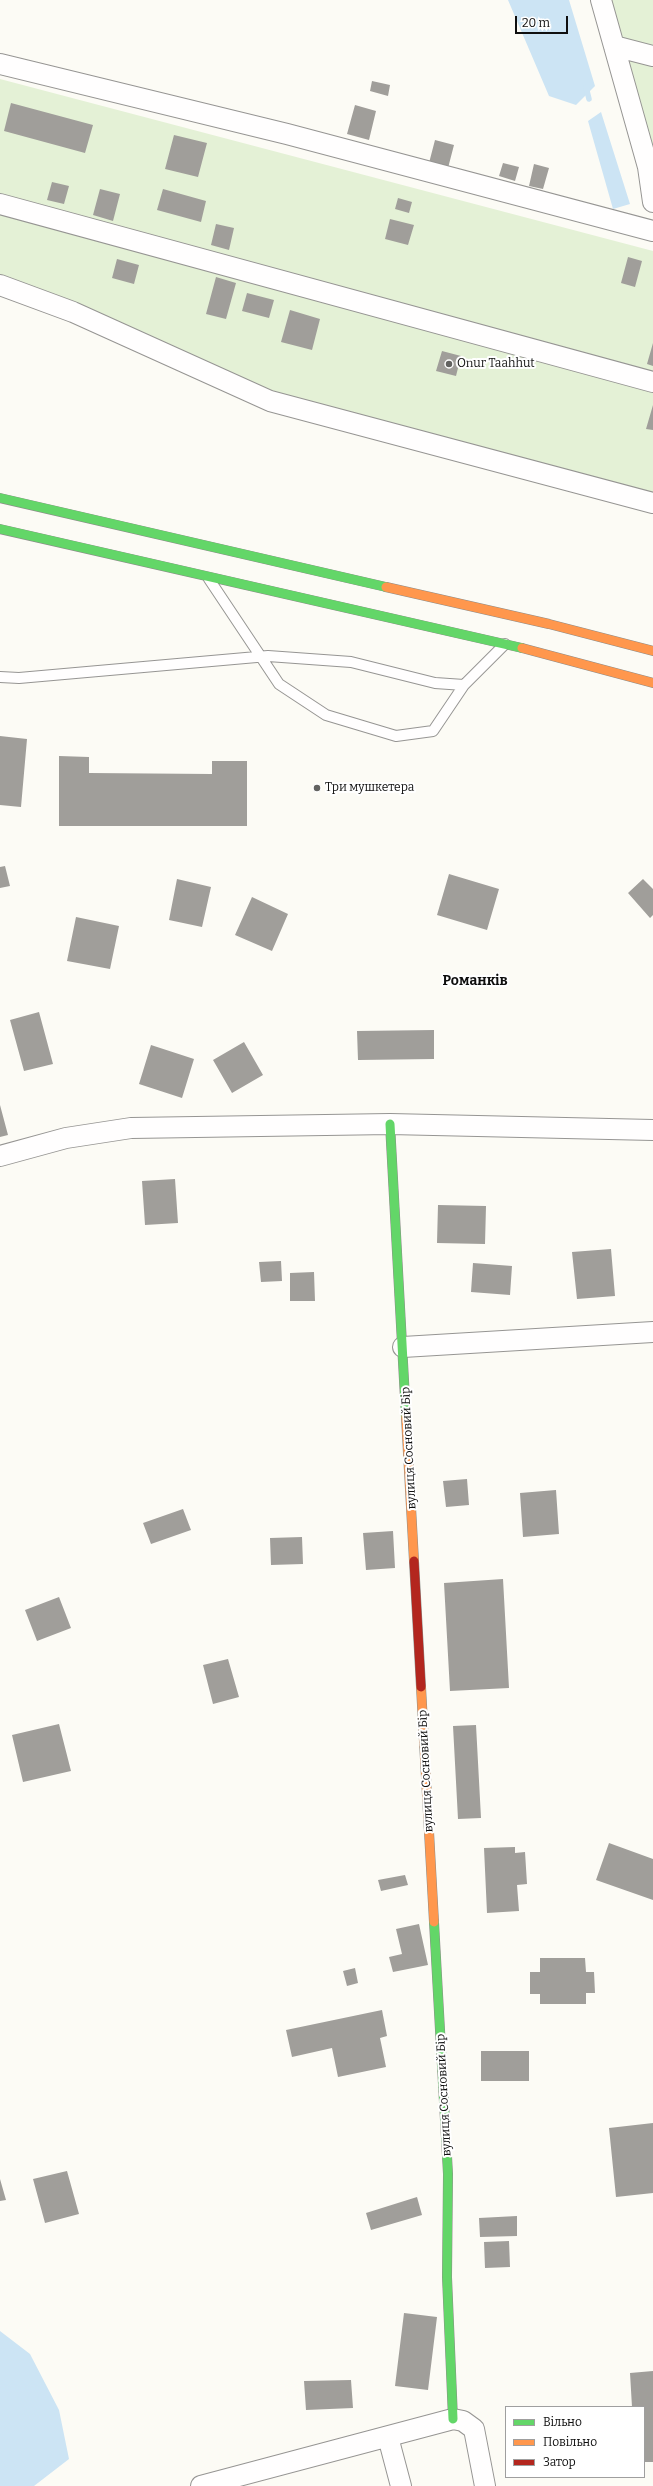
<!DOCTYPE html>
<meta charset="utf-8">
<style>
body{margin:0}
#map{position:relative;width:653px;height:2486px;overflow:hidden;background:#fcfbf5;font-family:Bitter,serif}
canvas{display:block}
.legend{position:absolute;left:505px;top:2406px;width:140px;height:72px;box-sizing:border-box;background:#fff;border:1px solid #9f9f9f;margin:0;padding:5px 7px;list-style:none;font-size:12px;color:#0f0f0f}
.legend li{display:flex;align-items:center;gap:8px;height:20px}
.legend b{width:20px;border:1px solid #9f9f9f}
.scale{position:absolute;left:515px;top:16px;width:53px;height:18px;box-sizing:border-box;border:2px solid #0f0f0f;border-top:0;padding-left:5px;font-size:12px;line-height:14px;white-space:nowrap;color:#0f0f0f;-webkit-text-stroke:3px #fff;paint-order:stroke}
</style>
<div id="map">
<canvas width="653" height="2486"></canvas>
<ul class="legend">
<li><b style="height:5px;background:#63d668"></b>Вільно</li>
<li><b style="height:5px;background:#ff974d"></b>Повільно</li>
<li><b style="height:5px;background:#b3261e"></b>Затор</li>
</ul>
<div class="scale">20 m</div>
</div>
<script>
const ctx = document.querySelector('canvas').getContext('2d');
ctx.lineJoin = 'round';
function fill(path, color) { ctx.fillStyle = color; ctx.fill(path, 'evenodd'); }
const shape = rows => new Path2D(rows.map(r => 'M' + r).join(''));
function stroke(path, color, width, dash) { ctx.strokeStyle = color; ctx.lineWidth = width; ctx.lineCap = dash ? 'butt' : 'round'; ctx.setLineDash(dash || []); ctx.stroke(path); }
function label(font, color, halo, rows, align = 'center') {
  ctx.font = font + ' Bitter,serif'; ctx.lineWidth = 4; ctx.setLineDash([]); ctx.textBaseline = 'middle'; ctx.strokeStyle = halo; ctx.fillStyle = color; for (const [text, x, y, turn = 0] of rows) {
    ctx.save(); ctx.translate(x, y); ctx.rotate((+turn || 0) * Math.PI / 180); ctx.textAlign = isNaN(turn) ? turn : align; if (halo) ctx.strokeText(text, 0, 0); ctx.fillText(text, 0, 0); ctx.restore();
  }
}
fill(shape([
 [601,0,653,0,653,202],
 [0,79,653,251,653,507,270,401,0,287]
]), '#e4f1d6');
fill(shape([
 [508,0,569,0,595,86,576,105,549,96],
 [601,112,630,204,613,209,588,121],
 [0,2331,30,2354,59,2410,69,2459,34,2486,0,2486]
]), '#cce4f4');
stroke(shape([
 [586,87,589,99]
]), '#cce4f4', 5.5);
fill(shape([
 [372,81,390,85,388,96,370,91],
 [11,103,93,125,85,153,4,131],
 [355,105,376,111,369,140,347,134],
 [174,135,207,143,198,177,165,169],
 [435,140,454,145,448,168,429,163],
 [503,163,519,167,515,181,499,176],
 [534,164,549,168,543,189,529,186],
 [52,182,69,186,64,204,47,200],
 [100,189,120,194,113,221,93,215],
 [163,189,206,201,201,222,157,210],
 [398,198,412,202,409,213,395,209],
 [390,219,414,225,408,245,385,239],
 [216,224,234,228,229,250,211,245],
 [628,257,642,261,635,287,621,283],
 [117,259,139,265,134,284,112,278],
 [216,277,236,283,226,319,206,314],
 [247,293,274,300,269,318,242,311],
 [290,310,320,319,312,350,281,342],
 [653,343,653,366,647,364],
 [442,351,461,356,456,376,436,371],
 [653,405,653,430,646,429],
 [0,736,27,739,21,807,0,805],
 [59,756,89,757,89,773,212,774,212,761,247,761,247,826,59,826],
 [5,866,10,886,0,888,0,867],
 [449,874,499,889,487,930,437,915],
 [177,879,211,887,202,927,169,920],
 [643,879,653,889,653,915,650,918,628,893],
 [252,897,288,914,272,951,235,935],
 [76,917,119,926,110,969,67,961],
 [39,1012,53,1064,24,1071,10,1020],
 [434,1030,434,1059,358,1060,357,1031],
 [244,1042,263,1075,232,1093,213,1060],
 [151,1045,194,1059,182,1098,139,1084],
 [0,1105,8,1135,0,1137],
 [175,1179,178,1223,145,1225,142,1181],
 [438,1205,486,1206,485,1244,437,1243],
 [611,1249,615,1296,577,1299,572,1252],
 [281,1261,282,1281,261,1282,259,1262],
 [473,1263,512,1266,510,1295,471,1292],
 [314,1272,315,1301,290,1301,290,1273],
 [467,1479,469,1505,446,1507,443,1481],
 [556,1490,559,1534,523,1537,520,1493],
 [183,1509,191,1530,151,1544,143,1523],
 [393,1531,395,1568,366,1570,363,1533],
 [302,1537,303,1564,271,1565,270,1538],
 [503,1579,509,1688,450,1691,444,1583],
 [59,1597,71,1628,37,1641,25,1610],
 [228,1659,239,1697,213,1704,203,1665],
 [59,1724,71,1771,23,1782,12,1735],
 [476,1725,481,1818,458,1819,453,1726],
 [609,1843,653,1859,653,1900,596,1880],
 [515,1847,515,1853,525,1852,527,1884,517,1885,519,1911,487,1913,484,1848],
 [405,1875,408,1885,381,1891,378,1880],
 [419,1924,428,1965,393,1972,389,1957,402,1954,396,1929],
 [540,1958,585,1958,586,1972,594,1972,595,1993,586,1993,586,2004,540,2004,540,1994,530,1994,530,1972,540,1972],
 [355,1968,358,1983,347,1986,343,1971],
 [382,2010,387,2036,380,2038,386,2067,338,2077,332,2048,292,2057,286,2030],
 [481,2051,529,2051,529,2081,481,2081],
 [653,2123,653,2193,616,2197,609,2128],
 [67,2171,79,2214,45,2223,33,2179],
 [0,2179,6,2200,0,2201],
 [417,2197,422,2215,371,2230,366,2213],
 [517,2216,517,2236,480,2237,479,2218],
 [509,2241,510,2267,485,2268,484,2242],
 [404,2313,437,2317,428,2390,395,2386],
 [653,2371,653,2462,644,2462,644,2407,632,2407,630,2373],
 [351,2380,353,2408,306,2410,304,2381]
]), '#a09e9a');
const lane = shape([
 [209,579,279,684,326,715,396,736,433,731,464,685],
 [0,677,19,678,268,656,351,662,435,683,464,685,505,644]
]);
const street = shape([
 [601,0,648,167,653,202],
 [614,46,653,56],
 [0,64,287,134,653,231],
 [0,204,653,382],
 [0,285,73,312,270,401,653,503],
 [0,1156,66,1138,131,1128,390,1124,653,1130],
 [403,1347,653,1332],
 [388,2437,401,2486],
 [201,2486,453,2419,463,2421,474,2429,485,2486]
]);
const fast = shape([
 [0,498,386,587],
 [0,529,522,648],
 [390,1124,406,1417],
 [434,1922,448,2174,447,2277,453,2419]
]);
const slow = shape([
 [386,587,549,624,653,651],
 [522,648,653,683],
 [406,1417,414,1561],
 [421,1687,434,1922]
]);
const jam = shape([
 [414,1561,421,1687]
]);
stroke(lane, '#969593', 12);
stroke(street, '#969593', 22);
stroke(fast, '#8c8c89', 10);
stroke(slow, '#8c8c89', 10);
stroke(jam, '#8c8c89', 10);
stroke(lane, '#fffefe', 10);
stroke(street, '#fffefe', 20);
stroke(fast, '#63d668', 9);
stroke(slow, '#ff974d', 9);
stroke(jam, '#b3261e', 9);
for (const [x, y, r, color] of [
 [449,364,4,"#626260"],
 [317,788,4,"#626260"]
]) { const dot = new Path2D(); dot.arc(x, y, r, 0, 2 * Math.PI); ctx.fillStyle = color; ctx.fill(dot); stroke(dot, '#fff', 1.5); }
label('12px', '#0f0f0f', '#fff', [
 ["Onur Taahhut",457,364],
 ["Три мушкетера",325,788]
], 'left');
label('12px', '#0f0f0f', '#fff', [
 ["вулиця Сосновий Бір",409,1448,-93],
 ["вулиця Сосновий Бір",426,1771,-93],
 ["вулиця Сосновий Бір",444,2095,-93]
]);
label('bold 14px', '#0f0f0f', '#fff', [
 ["Романків",475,981]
]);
</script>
